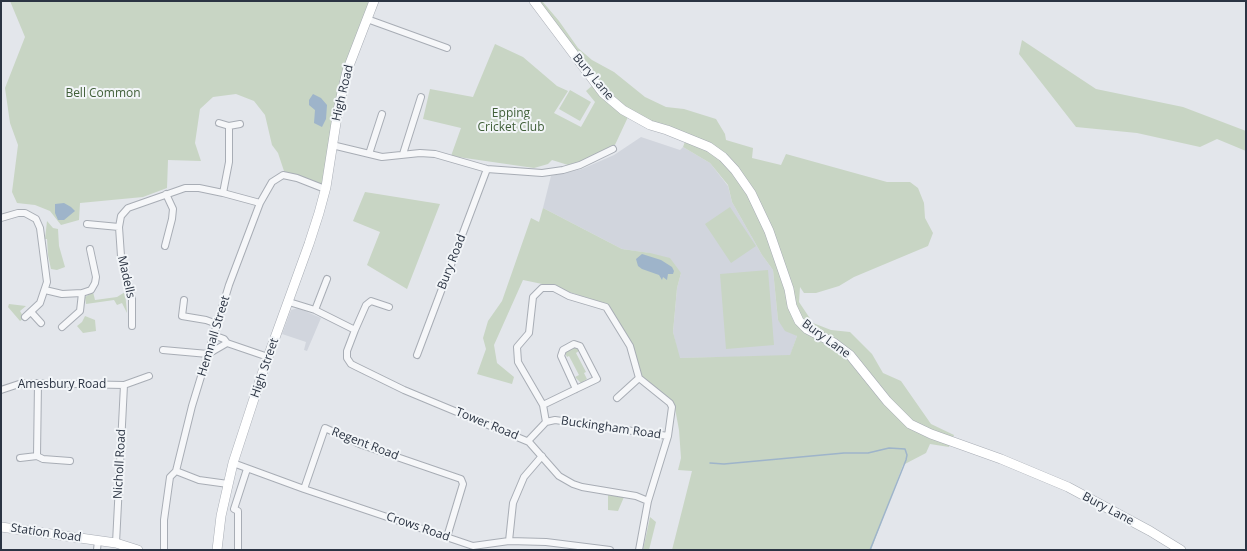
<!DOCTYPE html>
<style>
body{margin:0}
#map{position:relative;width:1247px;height:551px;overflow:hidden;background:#e3e6eb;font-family:"Open Sans",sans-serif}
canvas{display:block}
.frame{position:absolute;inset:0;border:2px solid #2b3443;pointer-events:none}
</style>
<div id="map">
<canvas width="1247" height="551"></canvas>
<div class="frame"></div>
</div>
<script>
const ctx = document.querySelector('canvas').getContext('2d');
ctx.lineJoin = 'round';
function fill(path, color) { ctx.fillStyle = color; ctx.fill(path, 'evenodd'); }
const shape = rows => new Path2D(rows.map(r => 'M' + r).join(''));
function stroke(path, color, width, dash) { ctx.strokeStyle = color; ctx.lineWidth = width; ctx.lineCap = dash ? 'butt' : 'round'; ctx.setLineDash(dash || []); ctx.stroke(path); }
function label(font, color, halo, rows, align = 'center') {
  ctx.font = font + ' "Open Sans",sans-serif'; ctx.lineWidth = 4; ctx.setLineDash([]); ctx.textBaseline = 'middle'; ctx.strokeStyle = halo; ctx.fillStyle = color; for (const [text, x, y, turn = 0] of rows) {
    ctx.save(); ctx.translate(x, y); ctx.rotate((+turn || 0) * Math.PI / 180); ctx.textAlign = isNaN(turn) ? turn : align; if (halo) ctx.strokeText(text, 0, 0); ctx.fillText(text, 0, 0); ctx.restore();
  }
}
fill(shape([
 [641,137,680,150,683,147,710,163,728,186,732,202,762,255,773,270,778,320,797,336,790,356,679,358,673,332,677,288,681,273,649,253,622,249,543,208,551,176,582,169,614,155],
 [298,308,321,318,307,351,304,350,306,342,282,334,291,310]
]), '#d1d5dd');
fill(shape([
 [10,1,372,1,348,58,322,185,284,171,278,153,272,145,265,115,254,101,236,94,213,97,200,109,195,143,201,161,168,160,167,188,143,197,80,203,79,220,61,225,50,211,35,205,17,203,12,192,18,145,10,123,5,88,25,37],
 [537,1,542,1,559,21,578,48,592,60,614,72,645,97,666,107,684,109,716,119,725,134,726,140,753,148,752,158,781,165,786,154,887,182,910,182,918,188,924,203,925,218,933,233,928,246,854,277,839,286,816,293,804,293,800,287,799,302,813,323,831,330,850,332,872,354,883,373,901,381,931,424,954,435,949,447,930,444,926,453,903,465,871,550,672,550,692,471,678,470,681,458,679,430,674,403,640,377,631,343,607,304,547,285,523,280,494,345,497,363,514,377,512,384,477,374,486,349,483,338,488,321,502,301,531,218,539,222,543,208,622,249,650,253,670,258,681,273,677,288,673,332,680,358,790,355,797,336,785,331,778,320,773,270,762,255,732,202,728,185,710,163,683,147,687,136,628,117,614,147,579,162,568,165,552,160,548,164,534,168,451,156,461,128,423,119,430,89,473,97,495,44,523,57,557,86,568,91,554,113,581,127,595,102,586,91,594,84],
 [1022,40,1096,89,1183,107,1246,131,1246,151,1217,139,1200,147,1137,133,1076,127,1019,54],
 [570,90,591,102,580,121,559,109],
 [365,192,440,204,407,289,367,265,380,232,353,221],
 [730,207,756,246,731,263,705,224],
 [47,221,53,228,58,229,59,246,65,267,57,270,51,269,48,255,47,239,45,239],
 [768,270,774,345,726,349,720,274],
 [93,292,95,300,117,297,125,292,127,313,122,303,117,305,114,300,86,304,85,297],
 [9,304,26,306,20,311,24,318,20,321,8,307],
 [85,316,95,320,96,331,83,333,77,326,82,322],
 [574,346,580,350,576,353,586,372,584,373,587,379,581,383,575,377,579,375,569,356,567,357,564,351],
 [608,495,624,497,618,511,608,510],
 [650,517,656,522,649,550,643,550]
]), '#c8d5c4');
fill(shape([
 [313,94,321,98,327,105,326,119,322,127,314,123,315,110,309,105,309,100],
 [64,203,71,207,75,211,64,220,58,220,55,213,55,204],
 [642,254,661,260,672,267,674,271,673,274,668,274,667,280,663,277,662,280,659,275,642,269,638,266,636,259]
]), '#9eb4ca');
stroke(shape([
 [710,463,724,464,844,453,868,453,889,448,905,449,907,455,906,460,870,550]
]), '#9eb4ca', 1.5);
const street = shape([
 [367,19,447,48],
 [219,123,229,126,240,124],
 [332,145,382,157,420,153,435,154,487,169,542,173,563,170,580,165,613,149],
 [369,154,382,114],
 [403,154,421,97],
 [223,193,229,162,229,126],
 [1,218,18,213,25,213,36,219,40,228,47,282,40,303,25,317],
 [87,224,119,227],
 [165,246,172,219,173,209,166,194],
 [45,290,62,294,82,293,91,290,95,283,96,277,90,249],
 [184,300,182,316,206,320,217,324],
 [289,302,315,310,355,330,347,351,347,358,351,364,357,367,404,390,529,442,559,476,573,484,582,487,636,496,648,501],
 [315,310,327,279],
 [31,312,41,323],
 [132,326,132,299,121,256,119,227,121,216,128,208,185,188,199,188,223,193,260,203],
 [62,327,80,311,82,293],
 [355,330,366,305,371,301,389,307],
 [213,335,224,339,227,343,268,357],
 [163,350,208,354,227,343],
 [417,355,487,169],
 [38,383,37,456,43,459,70,461],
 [1,390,22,383,124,385,149,376],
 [617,398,639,378],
 [543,405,576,389,597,379,580,346,574,344,563,350,561,356,576,389],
 [546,422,543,405,518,362,517,347,529,333,533,297,542,288,554,288,569,296,606,307,630,346,639,378,670,403,672,407,668,436,648,501,639,550],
 [528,441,546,422,555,420,668,436],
 [20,458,37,456],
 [233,463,304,489,473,546,509,541,546,542,610,550],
 [176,471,199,480,228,484],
 [304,489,325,428,362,445,461,479,463,484,447,537],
 [509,541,513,503,524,477,542,456],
 [116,543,124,385],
 [97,550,98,540],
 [164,550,164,520,170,477,176,471,192,406,229,285,260,203,272,182,283,175,297,178,325,189],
 [238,550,238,511,234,509,247,469]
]);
const secondary = shape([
 [534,1,603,93,623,110,650,125,667,130,709,147,723,157,735,170,751,193,769,231,789,289,792,306,799,321,807,329,834,343,850,355,887,401,910,424,931,434,1001,459,1068,487,1150,531,1181,550],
 [1,527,116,543,138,550],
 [217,550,221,516,233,463,264,368,309,244,319,213,326,187,338,110,347,71,374,1]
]);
stroke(street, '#a8adb5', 8);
stroke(secondary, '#a8adb5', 10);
stroke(street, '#f6f7f9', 6);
stroke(secondary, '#fff', 9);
label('12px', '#2b3443', '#f2f5f8', [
 ["Bury Lane",593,77,50],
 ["High Road",343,93,-77],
 ["Bury Road",452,262,-69],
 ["Madells",126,277,77],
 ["Hemnall Street",214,336,-73],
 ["Bury Lane",826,339,36],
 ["High Street",265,368,-71],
 ["Amesbury Road",62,385],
 ["Tower Road",487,424,22],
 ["Buckingham Road",611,428,8],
 ["Regent Road",365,444,21],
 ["Nicholl Road",120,464,-87],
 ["Bury Lane",1108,509,28],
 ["Crows Road",418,527,19],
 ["Station Road",46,533,8]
]);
label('12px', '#405f38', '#f2f5f8', [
 ["Bell Common",103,94],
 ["Epping",511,114],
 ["Cricket Club",511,128]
]);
</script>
